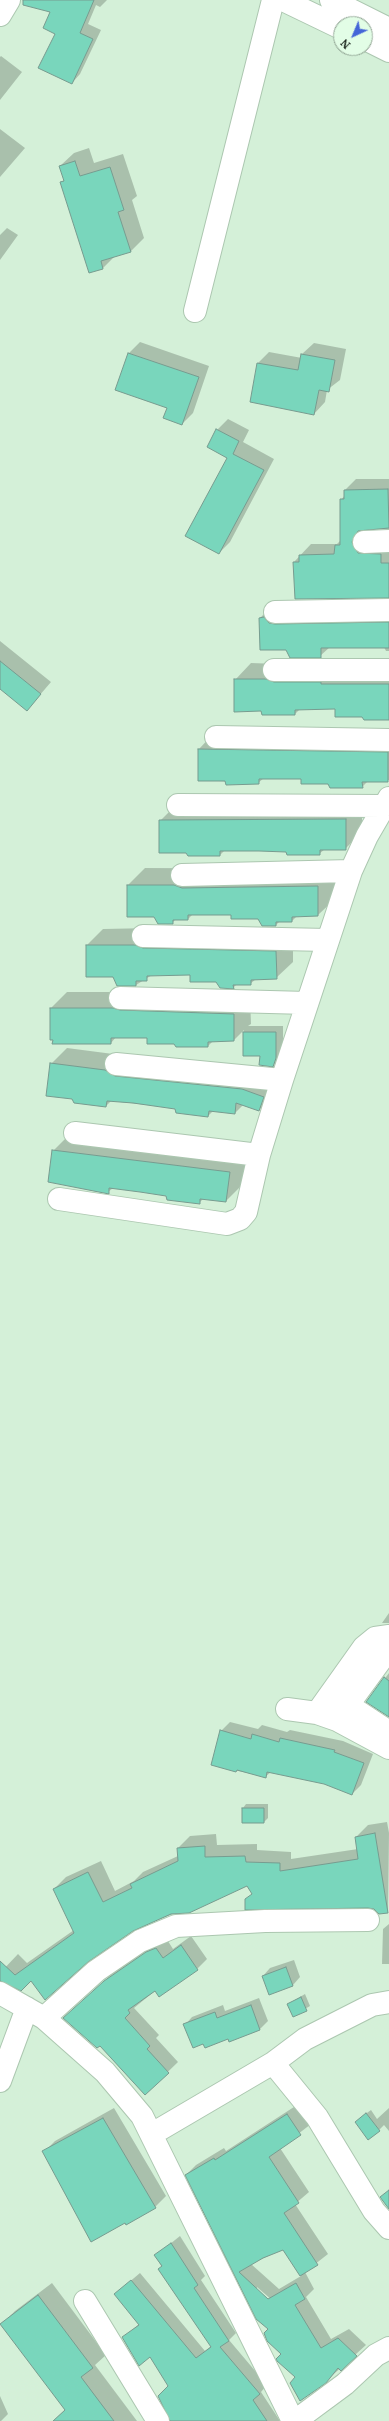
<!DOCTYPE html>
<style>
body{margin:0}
#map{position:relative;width:389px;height:2421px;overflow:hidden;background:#d4f0d8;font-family:"PT Serif",serif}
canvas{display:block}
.north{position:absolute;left:333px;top:16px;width:40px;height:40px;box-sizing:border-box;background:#e2fde6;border:1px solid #8ea291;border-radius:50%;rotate:224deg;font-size:11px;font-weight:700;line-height:16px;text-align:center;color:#0f1911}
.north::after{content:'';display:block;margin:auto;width:14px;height:18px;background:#4465d8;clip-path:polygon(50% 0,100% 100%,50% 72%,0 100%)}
</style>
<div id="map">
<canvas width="389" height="2421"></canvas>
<div class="north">N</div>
</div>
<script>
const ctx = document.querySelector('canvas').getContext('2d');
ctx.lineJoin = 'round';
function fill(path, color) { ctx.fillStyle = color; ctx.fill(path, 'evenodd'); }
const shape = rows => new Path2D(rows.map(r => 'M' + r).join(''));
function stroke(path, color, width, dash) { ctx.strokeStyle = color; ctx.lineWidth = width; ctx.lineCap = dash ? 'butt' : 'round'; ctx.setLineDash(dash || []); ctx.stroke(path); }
fill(shape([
 [24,0,107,0,100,7,96,5,88,24,101,30,80,74,72,83,52,12,23,4],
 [1,56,22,72,0,100,0,57],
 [0,129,25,148,0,177],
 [89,148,94,163,123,154,137,196,132,200,144,238,131,251,115,256,103,268,89,272,61,183,65,179,60,166,74,153],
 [7,228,18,235,0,260,0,235],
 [140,342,209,366,193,413,182,424,168,408,117,390,129,353],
 [314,343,346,349,340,380,327,390,325,402,314,414,251,402,258,363,269,352,302,358,302,354],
 [228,419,249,430,243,442,274,459,230,542,219,553,228,457,217,430],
 [356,479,389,479,389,529,363,528,362,530,364,538,389,543,389,597,294,562,311,544,337,544,341,540,341,500,345,495,345,490],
 [271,607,389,612,389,651,386,651,384,647,330,647,320,656,287,649,260,618],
 [0,641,51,682,27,710,0,688],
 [251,663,389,668,389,719,362,716,336,708,300,709,295,714,261,710,235,680],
 [215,732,389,736,389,780,368,781,362,787,302,778,264,778,258,783,199,780,199,749],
 [362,803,362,832,345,849,325,849,319,854,286,851,225,850,220,855,189,855,160,821,177,804],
 [145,868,335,869,335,899,318,915,297,916,292,921,280,921,276,925,259,918,232,914,193,914,188,919,176,919,172,923,155,916,128,885],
 [152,928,293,935,293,962,276,978,256,979,250,984,237,984,233,988,217,981,191,974,152,975,136,985,113,976,87,945,103,929],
 [67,992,130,992,250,997,251,1024,248,1026,283,1026,283,1050,280,1059,273,1066,262,1055,244,1055,244,1030,234,1040,213,1041,208,1046,148,1037,116,1037,111,1043,51,1008],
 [67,1048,259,1073,275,1094,259,1110,244,1104,235,1113,213,1111,208,1116,176,1108,111,1101,106,1106,51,1064],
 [70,1134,246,1155,243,1184,226,1201,204,1198,199,1203,167,1195,113,1188,108,1192,53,1151],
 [389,1613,389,1623,382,1623],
 [389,1673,389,1716,367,1702],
 [230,1722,258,1729,262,1725,287,1732,290,1730,343,1741,373,1754,361,1785,352,1794,324,1783,271,1772,265,1777,212,1765,221,1731],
 [246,1804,268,1804,268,1818,264,1822,243,1808],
 [387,1822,389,1833,388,1912,375,1908,246,1900,253,1893,247,1884,133,1930,31,1979,0,1978,0,1973,18,1954,27,1963,74,1930,54,1889,66,1877,101,1861,115,1891,134,1881,143,1872,178,1856,178,1848,190,1836,216,1834,217,1845,257,1844,257,1850,291,1852,291,1859,358,1849,356,1837,368,1825],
 [389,1924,389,1964,382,1964,383,1929],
 [191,1936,207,1959,197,1969,156,1990,134,2008,159,2035,156,2038,178,2062,145,2094,100,2044,64,2018,115,1971,157,1942,166,1938,173,1949],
 [294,1960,300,1977,293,1985,263,1976,270,1968],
 [305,1994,310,2006,293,2016,288,2004],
 [259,1998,268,2021,260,2029,230,2040,229,2037,203,2042,185,2025,192,2017,223,2005,225,2011],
 [297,2105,311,2124,280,2148,309,2192,295,2204,328,2254,305,2272,314,2289,306,2297,331,2339,349,2329,366,2345,325,2382,296,2377,186,2175,196,2165,224,2148,226,2151],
 [283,2249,301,2276,279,2289,251,2264],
 [257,2287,273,2301,271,2303,257,2290],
 [114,2108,166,2196,155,2207,44,2152,55,2141],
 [389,2108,389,2131,384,2125,379,2130,360,2118,371,2110,377,2119],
 [180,2236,205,2276,201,2280,236,2333,229,2340,267,2385,261,2392,280,2421,171,2421,169,2386,150,2356,123,2338,139,2324,115,2294,140,2273,205,2351,211,2346,155,2256],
 [52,2283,106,2355,95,2365,137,2421,53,2421,66,2409,2,2324,15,2311],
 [0,2396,8,2414,1,2421,0,2421]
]), '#0003');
const building = shape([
 [23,0,94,0,80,33,93,39,72,84,38,68,55,34,43,28,50,12,23,5,23,0],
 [75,161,80,176,110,167,124,210,118,212,131,252,101,261,103,269,89,273,60,182,64,181,59,166,75,161],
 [128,353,199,377,182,425,163,418,167,408,115,390,128,353],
 [301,354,335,360,329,392,319,390,314,415,250,402,257,363,298,370,301,354],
 [216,429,239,441,233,454,264,470,219,554,185,536,227,458,207,447,216,429],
 [388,489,389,528,358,531,352,542,358,553,381,554,381,563,389,563,389,598,295,599,293,562,299,562,299,555,334,554,335,545,340,545,340,499,344,499,344,490,388,489],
 [264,617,269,623,275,624,389,622,389,648,321,648,321,658,290,658,286,650,260,650,259,618,264,617],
 [0,661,41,694,27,711,0,689,0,661],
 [234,679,266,679,274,682,321,682,321,684,389,684,389,720,364,720,362,717,335,717,335,709,295,710,295,715,262,715,261,711,234,712,234,679],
 [198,749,388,752,388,782,362,782,363,788,330,788,328,784,301,784,301,779,259,779,259,784,226,785,225,781,198,781,198,749],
 [346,819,346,850,320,850,320,855,287,855,286,852,259,851,220,851,220,856,188,856,186,853,159,853,159,820,346,819],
 [127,885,174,885,182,888,318,886,318,916,292,917,292,922,276,922,276,926,262,926,258,919,231,919,231,915,188,915,188,920,173,920,173,924,158,924,154,917,127,917,127,885],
 [86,945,135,945,143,948,276,951,277,979,251,980,251,985,233,985,234,989,220,988,216,982,190,982,190,975,147,976,147,981,136,981,136,986,117,986,113,977,86,977,86,945],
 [50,1008,113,1008,120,1010,234,1014,234,1041,208,1042,208,1047,176,1047,174,1044,147,1044,147,1038,111,1038,111,1044,52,1044,53,1040,50,1040,50,1008],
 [243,1032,276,1032,276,1058,273,1067,259,1065,260,1056,243,1056,243,1032],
 [50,1063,105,1070,115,1076,242,1089,264,1097,259,1111,236,1103,235,1114,209,1111,208,1117,176,1113,175,1109,133,1103,107,1101,106,1107,74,1103,72,1099,46,1096,50,1063],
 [52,1150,230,1172,226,1202,200,1199,200,1204,167,1200,166,1196,140,1192,109,1188,109,1194,48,1182,52,1150],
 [384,1677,389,1681,389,1717,366,1702,384,1677],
 [220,1730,251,1739,252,1734,279,1742,280,1738,335,1750,334,1752,364,1763,352,1795,324,1784,267,1772,266,1778,237,1770,236,1772,211,1765,220,1730],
 [242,1808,264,1808,264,1823,242,1823,242,1808],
 [375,1833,388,1913,379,1914,374,1909,368,1908,245,1910,245,1899,252,1894,247,1886,189,1913,171,1914,133,1931,88,1962,45,2000,31,1981,21,1991,0,1981,0,1961,15,1975,74,1933,53,1889,88,1872,103,1902,132,1888,130,1884,178,1861,177,1848,205,1846,205,1857,245,1856,246,1862,280,1863,280,1871,358,1859,355,1837,375,1833],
 [181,1945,198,1970,159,1997,155,1991,128,2010,130,2013,125,2018,150,2046,147,2049,169,2073,145,2095,100,2046,97,2048,63,2018,104,1981,146,1952,156,1948,163,1958,181,1945],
 [286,1967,293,1986,269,1995,262,1976,286,1967],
 [301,1997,307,2011,293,2017,287,2004,301,1997],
 [251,2005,260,2030,229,2042,228,2039,205,2048,203,2044,193,2048,183,2024,215,2012,217,2018,251,2005],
 [366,2113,380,2131,368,2140,355,2122,366,2113],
 [287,2114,301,2135,269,2157,299,2203,284,2213,318,2265,300,2276,283,2250,263,2258,239,2272,268,2299,296,2283,305,2299,295,2305,321,2348,338,2338,357,2356,341,2371,338,2368,326,2383,300,2401,290,2383,295,2377,277,2361,276,2359,281,2354,267,2341,264,2333,268,2329,256,2319,185,2175,214,2158,215,2160,287,2114],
 [103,2118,156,2208,126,2225,125,2223,91,2242,42,2151,103,2118],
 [389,2190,389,2209,380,2197,389,2190],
 [171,2243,198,2285,194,2288,229,2341,220,2347,260,2394,253,2400,267,2421,170,2421,158,2396,168,2386,150,2357,139,2366,122,2337,139,2325,114,2294,131,2280,196,2358,211,2347,158,2269,162,2266,154,2255,171,2243],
 [38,2295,93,2368,81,2377,114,2421,53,2421,65,2410,0,2324,38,2295]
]);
fill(building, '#79d6bc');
stroke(building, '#779b8f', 1);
const minor = shape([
 [0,15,9,0],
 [195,311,273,0],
 [364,542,389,541],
 [275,612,389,610],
 [274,670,389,670],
 [216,737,389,740],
 [178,805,384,806],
 [182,875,351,871],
 [143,936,327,940],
 [120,998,307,1003],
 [116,1064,282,1080],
 [75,1133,259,1155],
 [59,1199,227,1224,240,1219,246,1212,259,1155,282,1080,351,871,367,836,389,798],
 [348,1705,389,1732],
 [287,1709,317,1713,337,1720,389,1748],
 [317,1713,364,1647,375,1638,389,1636],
 [337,1720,389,1649],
 [0,1993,44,2018,105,2072,142,2116,293,2421],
 [44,2018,96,1971,140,1941,176,1926,265,1921,368,1920],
 [273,2063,317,2117,374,2211,389,2228],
 [0,2081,27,2008],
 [152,2134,273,2063,305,2039,372,2005,389,2002],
 [85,2301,158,2421],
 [295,2421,345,2384,376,2355,389,2348]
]);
const major = shape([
 [283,0,341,28],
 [331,0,389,29],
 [365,39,389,51]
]);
stroke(minor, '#acc7b0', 24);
stroke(major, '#acc7b0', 24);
stroke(minor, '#fff', 22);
stroke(major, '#fff', 22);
</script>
